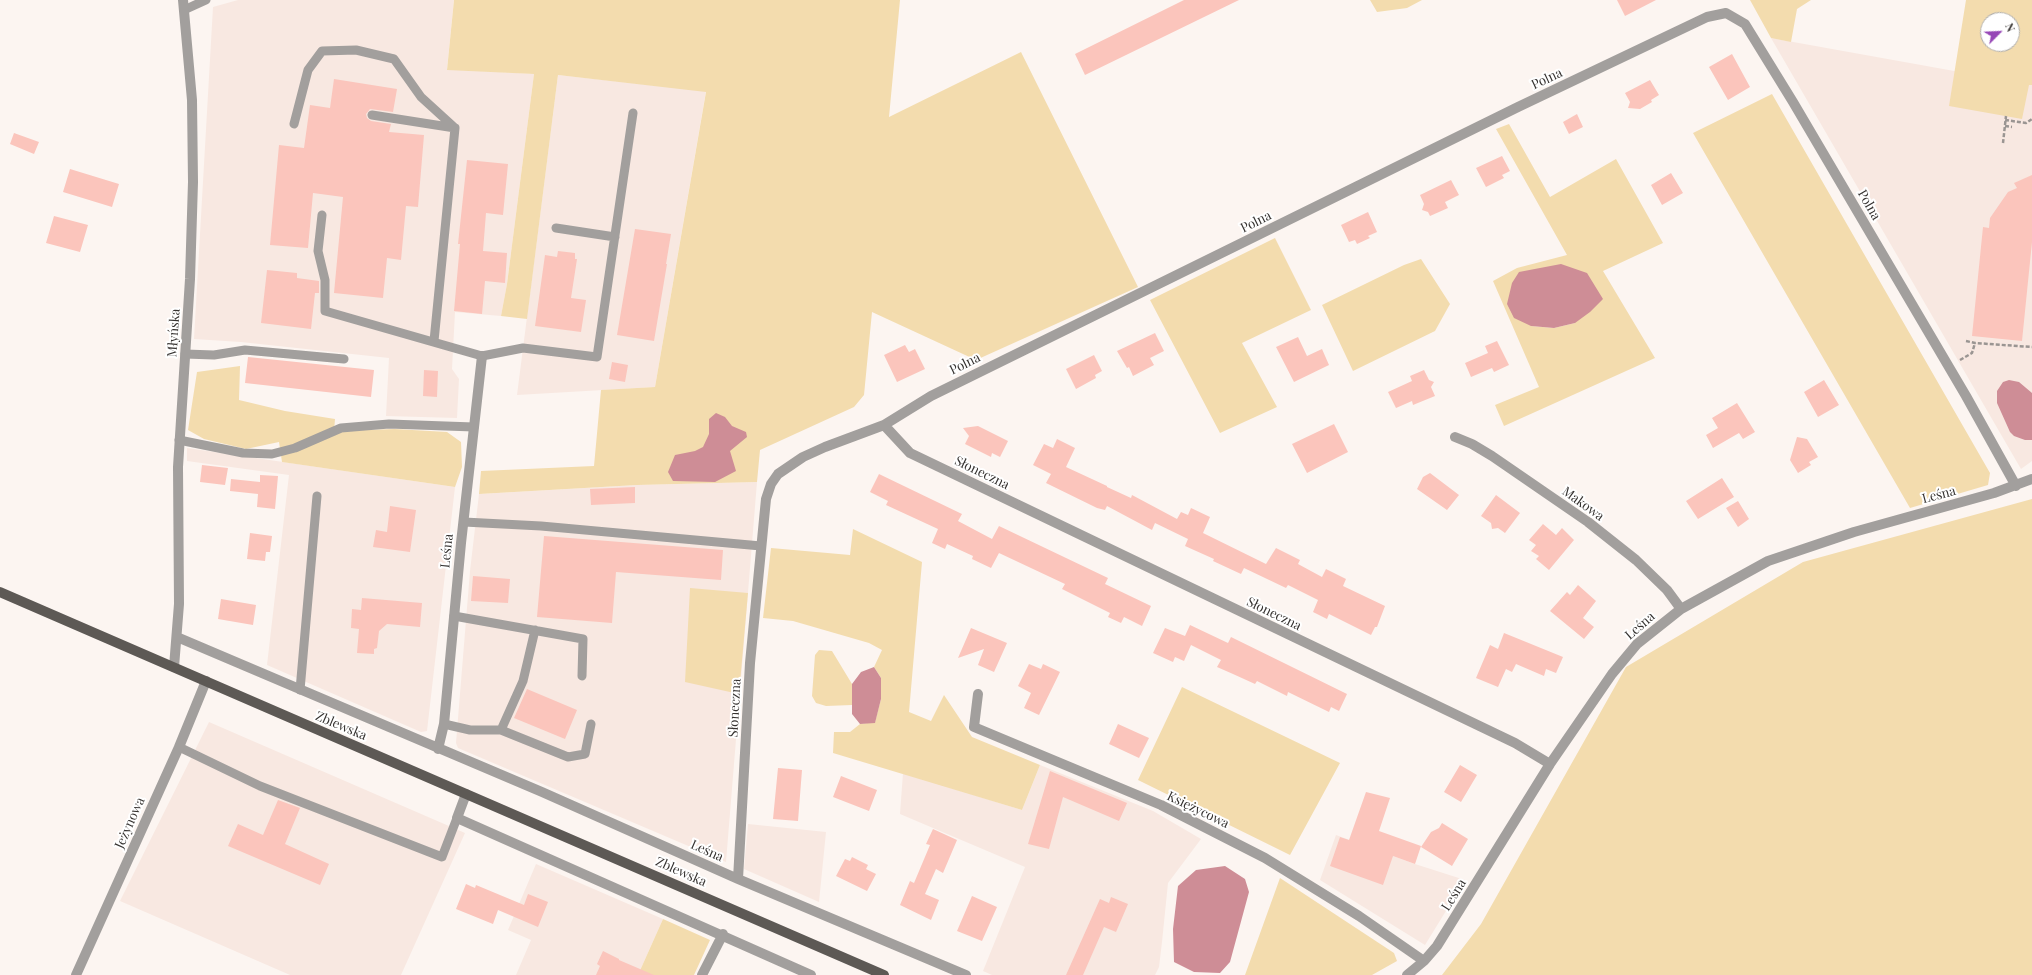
<!DOCTYPE html>
<meta charset="utf-8">
<style>
body{margin:0}
#map{position:relative;width:2032px;height:975px;overflow:hidden;background:#fcf5f1;font-family:"Playfair Display",serif}
canvas{display:block}
.north{position:absolute;left:1980px;top:12px;width:40px;height:40px;box-sizing:border-box;background:#fff;border:1px solid #aeadac;border-radius:50%;rotate:66deg;font-size:11px;font-weight:700;line-height:16px;text-align:center;color:#353230}
.north::after{content:'';display:block;margin:auto;width:14px;height:18px;background:#9646b6;clip-path:polygon(50% 0,100% 100%,50% 72%,0 100%)}
</style>
<div id="map">
<canvas width="2032" height="975"></canvas>
<div class="north">N</div>
</div>
<script>
const ctx = document.querySelector('canvas').getContext('2d');
ctx.lineJoin = 'round';
function fill(path, color) { ctx.fillStyle = color; ctx.fill(path, 'evenodd'); }
const shape = rows => new Path2D(rows.map(r => 'M' + r).join(''));
function stroke(path, color, width, dash) { ctx.strokeStyle = color; ctx.lineWidth = width; ctx.lineCap = dash ? 'butt' : 'round'; ctx.setLineDash(dash || []); ctx.stroke(path); }
function label(font, color, halo, rows, align = 'center') {
  ctx.font = font + ' "Playfair Display",serif'; ctx.lineWidth = 4; ctx.setLineDash([]); ctx.textBaseline = 'middle'; ctx.strokeStyle = halo; ctx.fillStyle = color; for (const [text, x, y, turn = 0] of rows) {
    ctx.save(); ctx.translate(x, y); ctx.rotate((+turn || 0) * Math.PI / 180); ctx.textAlign = isNaN(turn) ? turn : align; if (halo) ctx.strokeText(text, 0, 0); ctx.fillText(text, 0, 0); ctx.restore();
  }
}
fill(shape([
 [238,0,454,0,447,69,534,74,507,284,501,316,455,312,452,369,459,379,457,418,386,416,389,358,241,342,194,339,213,7],
 [1771,38,2032,85,2032,461,2021,469],
 [558,75,706,91,655,387,517,395],
 [187,448,455,487,427,731,421,732,267,665,289,475,187,461],
 [757,482,726,862,458,748,456,743,470,571,479,494,637,485],
 [209,722,465,833,401,975,290,975,120,901],
 [1040,765,1153,811,1201,839,1168,883,1162,942,1159,967,1155,975,992,975,983,971,1025,867,900,814,903,773,1022,810],
 [748,824,826,832,819,902,744,869],
 [1336,835,1415,864,1465,880,1425,945,1320,880],
 [536,864,663,919,638,975,516,975,531,940,508,930]
]), '#f8e8e1');
fill(shape([
 [454,0,900,0,889,117,1021,52,1138,287,976,360,872,312,864,395,854,407,760,450,757,482,637,485,479,494,481,471,594,466,601,390,655,387,706,92,558,75,527,319,501,316,507,284,534,74,447,70],
 [1370,0,1422,0,1407,8,1377,12],
 [1750,0,1811,0,1797,9,1791,42,1771,38],
 [1966,0,2032,0,2032,85,2029,85,2022,119,1949,106],
 [1988,20,2012,20,2012,44,1988,44],
 [1772,94,1990,473,1988,485,1910,508,1693,133],
 [1509,124,1550,197,1616,159,1663,243,1603,271,1655,358,1504,426,1495,405,1539,387,1493,281,1517,268,1567,255,1496,129],
 [1575,323,1554,328,1531,326],
 [1275,238,1311,310,1242,343,1277,407,1220,433,1150,300],
 [1421,259,1450,304,1435,331,1353,371,1322,305,1404,265],
 [240,366,239,400,285,411,335,419,334,431,395,429,447,432,461,442,462,467,455,487,282,462,279,442,246,449,204,439,188,430,197,372],
 [2032,499,2032,975,1442,975,1481,924,1626,667,1803,562],
 [853,529,922,562,909,712,931,721,944,695,972,737,1040,765,1022,810,833,753,834,732,850,732,860,724,875,722,881,699,881,678,874,667,882,650,869,643,793,621,763,618,771,548,850,555],
 [690,588,748,593,739,694,685,682],
 [819,650,832,651,852,684,852,705,826,706,816,703,812,696,815,655],
 [1182,687,1340,763,1290,855,1138,780],
 [1280,878,1394,953,1397,961,1372,975,1245,975],
 [663,919,710,940,694,975,638,975]
]), '#f3dcae');
fill(shape([
 [1561,264,1587,273,1603,299,1590,312,1575,323,1554,328,1531,326,1514,318,1507,304,1512,283,1519,272],
 [2009,380,2019,382,2032,393,2032,440,2025,440,2014,436,2010,432,1997,403,1997,391,2003,382],
 [716,413,725,417,732,426,746,432,747,437,730,451,736,471,715,482,673,481,668,472,675,455,695,451,703,447,709,434,709,419],
 [874,667,881,678,881,699,875,723,860,724,852,714,852,684,861,672],
 [1225,866,1245,879,1249,892,1230,962,1220,973,1194,972,1174,962,1173,929,1178,886,1196,870]
]), '#ce8d96');
fill(shape([
 [1184,0,1239,0,1085,75,1075,54],
 [1617,0,1656,0,1625,16],
 [1732,54,1750,87,1728,100,1709,67],
 [334,79,397,89,393,112,370,109,366,114,367,118,371,121,391,124,389,132,424,135,418,207,406,206,401,260,387,258,383,298,334,293,343,197,313,193,308,248,270,245,279,145,304,148,310,105,330,108],
 [1650,80,1659,95,1651,100,1652,102,1640,109,1628,108,1630,102,1625,93],
 [1577,114,1583,127,1569,134,1563,122],
 [14,133,39,142,34,154,10,144],
 [1502,156,1510,171,1502,175,1504,178,1486,187,1476,168],
 [467,160,508,164,503,215,486,213,483,251,507,253,505,283,485,281,482,314,454,311,460,244,458,244],
 [70,169,119,184,112,207,63,192],
 [1671,173,1683,193,1662,205,1651,185],
 [2032,175,2032,242,2022,341,1972,336,1983,227,1989,228,1990,218,2008,192,2017,188,2014,183],
 [1451,180,1459,195,1445,202,1448,208,1430,216,1428,212,1422,210,1424,204,1420,195],
 [1368,212,1377,232,1368,236,1370,238,1357,244,1355,240,1349,242,1341,225],
 [54,216,88,225,80,252,46,243],
 [635,229,671,234,666,264,667,264,654,341,617,335],
 [558,251,575,253,575,259,577,259,571,298,586,300,581,332,535,326,545,255,557,257],
 [267,270,297,273,297,278,319,281,319,293,315,293,311,329,261,323],
 [1155,333,1164,351,1150,358,1154,365,1133,376,1129,367,1127,368,1117,351],
 [1298,337,1307,356,1322,349,1329,365,1294,382,1276,347],
 [1497,341,1509,365,1494,372,1492,368,1471,377,1465,363,1488,353,1485,346],
 [905,345,909,352,915,349,925,369,897,382,884,355],
 [1094,355,1102,371,1095,375,1096,378,1076,389,1066,369],
 [248,357,374,370,371,397,245,383],
 [612,362,628,365,625,382,609,379],
 [424,370,438,371,437,397,423,396],
 [1424,370,1429,380,1434,382,1431,387,1435,396,1413,405,1412,401,1396,408,1388,392,1412,381,1410,376],
 [1824,380,1839,405,1818,417,1804,392],
 [1737,403,1755,432,1743,439,1739,433,1713,448,1706,435,1718,428,1712,418],
 [1334,424,1348,452,1307,473,1292,444],
 [978,426,1008,441,1000,457,992,453,991,457,965,444,969,436,963,428],
 [1797,437,1807,439,1818,457,1809,462,1811,465,1798,473,1790,460],
 [1057,439,1075,448,1066,467,1107,486,1107,487,1131,498,1132,495,1177,519,1181,512,1188,515,1191,508,1210,517,1203,533,1266,564,1276,548,1300,560,1298,564,1322,577,1326,569,1346,579,1343,586,1385,606,1377,627,1375,627,1371,635,1329,614,1327,619,1313,612,1318,600,1288,585,1286,588,1244,568,1241,574,1213,561,1214,559,1185,546,1188,539,1155,523,1152,530,1107,506,1105,510,1097,508,1046,483,1051,474,1033,465,1044,444,1053,448],
 [202,465,228,468,225,485,200,482],
 [1430,473,1459,495,1447,510,1417,489,1423,477],
 [879,474,962,514,958,521,992,539,999,526,1108,578,1105,584,1151,606,1142,626,1124,617,1121,623,1108,617,1110,613,1062,589,1065,584,999,553,991,568,972,559,973,556,947,544,945,549,932,543,938,529,886,505,888,501,870,492],
 [260,475,278,476,275,509,257,507,258,494,230,491,231,479,260,482],
 [1722,478,1734,497,1698,519,1686,501],
 [635,487,635,503,591,505,590,489],
 [1496,495,1520,513,1505,533,1498,528,1492,529,1491,523,1481,516],
 [1738,501,1749,519,1738,527,1726,508],
 [390,506,416,510,410,552,373,547,376,530,387,532],
 [1543,524,1556,535,1562,528,1574,540,1549,570,1536,559,1539,556,1531,551,1536,545,1529,540],
 [250,533,272,536,270,552,266,552,265,561,247,559],
 [544,536,723,550,721,580,616,572,612,623,537,617],
 [473,576,510,579,508,603,471,601],
 [1578,585,1596,601,1583,618,1594,627,1584,639,1550,611,1567,592,1570,595],
 [362,598,422,603,420,627,387,624,379,631,377,648,374,649,374,654,357,653,359,629,351,628,352,609,361,610],
 [221,599,256,605,253,625,218,619],
 [1190,625,1228,643,1231,637,1347,694,1339,711,1331,707,1329,712,1288,692,1287,696,1257,681,1255,684,1233,674,1217,667,1221,660,1191,645,1184,661,1175,657,1173,662,1153,653,1165,628,1185,636],
 [971,628,1007,643,994,672,978,665,984,649,958,658],
 [1504,633,1563,657,1556,673,1546,669,1544,676,1516,664,1512,672,1506,669,1498,687,1476,678,1490,645,1498,649],
 [1029,664,1041,669,1043,664,1060,672,1039,715,1024,708,1031,693,1018,686],
 [527,689,577,710,565,739,514,718],
 [1118,724,1149,738,1139,758,1109,744],
 [1460,765,1477,775,1461,802,1444,792],
 [778,768,802,770,798,821,773,819],
 [1050,771,1127,803,1119,821,1063,797,1049,849,1028,844],
 [841,776,877,790,869,811,833,797],
 [1366,792,1390,798,1379,831,1421,846,1415,864,1393,856,1383,885,1330,866,1340,837,1349,840],
 [278,800,300,808,285,844,329,864,320,885,228,846,238,824,263,835],
 [1442,823,1468,839,1452,866,1421,847,1431,832,1439,828],
 [933,829,957,840,943,873,936,869,925,894,939,900,931,920,900,905,910,881,914,883,930,845,926,844],
 [852,857,868,865,866,869,876,874,867,891,836,876,845,859,850,861],
 [466,884,475,888,476,885,524,905,528,894,548,902,538,927,498,910,493,924,456,909],
 [972,896,997,907,982,941,957,931],
 [1111,897,1128,904,1116,932,1104,927,1083,975,1066,975,1100,899,1109,903],
 [603,951,619,959,619,960,654,975,596,975,600,966,597,964]
]), '#fbc5bc');
stroke(shape([
 [2005,120,2026,123,2032,119],
 [2005,126,2012,127],
 [2003,143,2006,116],
 [1966,341,1975,343,2032,347],
 [1960,360,1972,353,1975,343]
]), '#9a9592', 2.5, [4, 2]);
stroke(shape([
 [184,10,206,0],
 [372,115,455,128,434,341],
 [294,124,308,70,322,51,356,50,394,59,421,97,455,128],
 [322,215,318,251,325,280,325,311,482,356,523,348,597,357,633,113],
 [556,228,615,237],
 [185,354,214,355,245,350,344,359],
 [179,440,243,453,272,454,295,448,341,428,389,424,474,427],
 [464,522,541,526,761,546],
 [454,616,583,639,582,676],
 [300,690,317,496],
 [444,724,470,730,501,730,568,757,585,754,591,724],
 [501,730,523,681,535,630],
 [179,747,260,786,442,857,457,818]
]), '#a29f9d', 9);
stroke(shape([
 [884,425,910,453,1515,743,1550,764],
 [1455,437,1472,444,1492,456,1588,522,1636,560,1667,590,1681,609],
 [177,637,542,792,738,879,966,975],
 [174,667,179,604,178,467,190,279,193,182,192,100,183,0],
 [978,694,974,727,1161,805,1265,858,1359,916,1424,961],
 [438,749,444,724,461,543,482,356],
 [466,794,457,818,811,975],
 [738,879,750,663,766,499,771,484,778,474,803,457,825,447,884,425,931,396,1518,107,1707,17,1726,13,1745,24,1793,102,1966,396,2016,486],
 [76,975,179,747,206,681],
 [702,975,723,934],
 [1407,975,1424,961,1437,946,1550,764,1612,674,1637,644,1681,609,1768,561,1854,532,1994,493,2032,479]
]), '#a29f9d', 10);
stroke(shape([
 [0,592,884,975]
]), '#5d5955', 10);
label('13px', '#353230', '#fff', [
 ["Polna",1547,79,-25],
 ["Polna",1869,205,60],
 ["Polna",1256,222,-26],
 ["Młyńska",174,333,-86],
 ["Polna",965,364,-26],
 ["Słoneczna",982,473,26],
 ["Leśna",1939,495,-15],
 ["Makowa",1583,504,36],
 ["Leśna",447,551,-84],
 ["Słoneczna",1274,614,26],
 ["Leśna",1640,626,-41],
 ["Słoneczna",735,708,-87],
 ["Zblewska",341,726,23],
 ["Księżycowa",1198,810,26],
 ["Jeżynowa",130,823,-66],
 ["Leśna",707,851,24],
 ["Zblewska",681,872,24],
 ["Leśna",1454,895,-58]
]);
</script>
